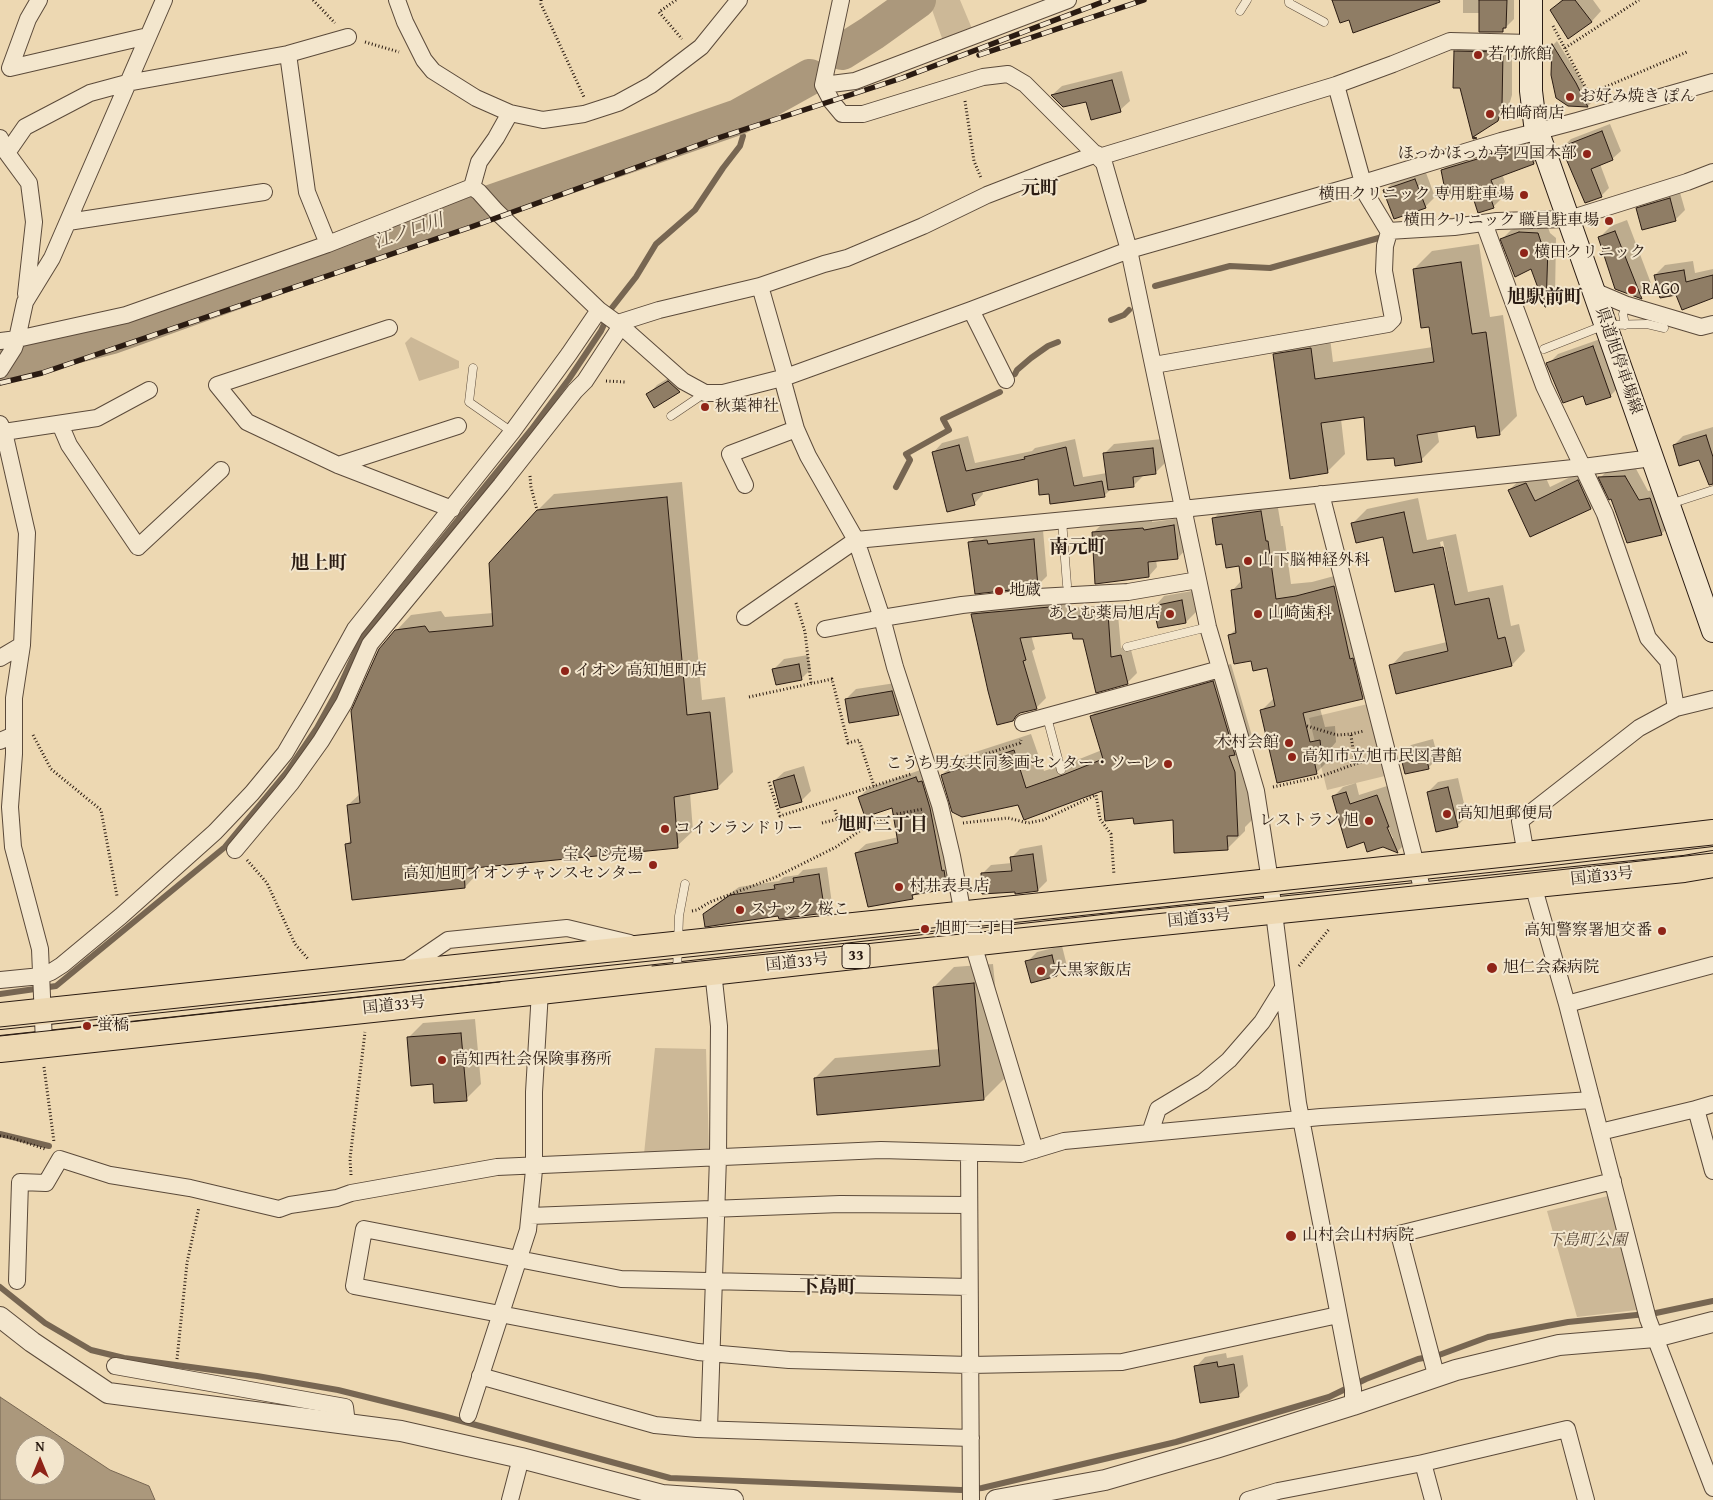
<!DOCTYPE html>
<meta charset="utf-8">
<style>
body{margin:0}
#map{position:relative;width:1713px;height:1500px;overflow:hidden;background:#edd8b2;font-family:"Gentium Book Plus",serif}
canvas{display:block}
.north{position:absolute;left:15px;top:1435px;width:50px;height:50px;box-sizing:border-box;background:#f3e6cd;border:1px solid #a39582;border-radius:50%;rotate:0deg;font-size:14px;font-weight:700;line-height:20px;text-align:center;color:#2a1b12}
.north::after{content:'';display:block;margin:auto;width:18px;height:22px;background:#8f2418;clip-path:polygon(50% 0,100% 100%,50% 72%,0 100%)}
</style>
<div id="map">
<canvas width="1713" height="1500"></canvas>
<div class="north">N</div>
</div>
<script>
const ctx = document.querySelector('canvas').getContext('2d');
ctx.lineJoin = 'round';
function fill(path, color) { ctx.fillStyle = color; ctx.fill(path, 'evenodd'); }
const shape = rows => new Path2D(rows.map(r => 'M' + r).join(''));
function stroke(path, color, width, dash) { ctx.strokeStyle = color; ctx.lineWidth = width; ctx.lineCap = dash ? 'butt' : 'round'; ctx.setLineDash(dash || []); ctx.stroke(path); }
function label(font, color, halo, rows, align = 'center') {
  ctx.font = font + ' "Gentium Book Plus","Noto Serif JP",serif'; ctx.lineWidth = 4; ctx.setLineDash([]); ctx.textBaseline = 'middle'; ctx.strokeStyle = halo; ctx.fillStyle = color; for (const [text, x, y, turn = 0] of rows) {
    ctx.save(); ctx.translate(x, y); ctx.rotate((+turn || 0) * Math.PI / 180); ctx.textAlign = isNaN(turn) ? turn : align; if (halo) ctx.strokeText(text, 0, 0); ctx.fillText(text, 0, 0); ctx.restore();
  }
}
fill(shape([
 [935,0,960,0,973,31,943,41,930,4],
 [411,337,459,361,459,368,419,381,405,343],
 [1372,703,1389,775,1327,790,1309,718],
 [655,1048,706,1049,709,1150,644,1154],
 [1608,1196,1637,1310,1577,1317,1547,1211]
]), '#ccb897');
const water = shape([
 [0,1397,110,1470,149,1486,155,1500,0,1500,0,1397],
 [25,1445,55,1445,55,1475,25,1475,25,1445]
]);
fill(water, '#ab987c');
stroke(water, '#776652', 1);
fill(shape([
 [1463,0,1514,0,1514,19,1502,31,1480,13,1463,13],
 [1561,0,1593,0,1601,11,1592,21,1568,38,1552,10],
 [1466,41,1512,43,1512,95,1508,109,1497,120,1474,137,1461,87,1455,52],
 [1557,41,1580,78,1592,102,1588,106,1568,104,1552,74,1553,45],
 [1122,71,1130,101,1120,110,1087,100,1052,95,1062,86],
 [1610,124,1621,151,1612,159,1600,164,1609,188,1601,196,1563,147,1571,139],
 [1527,138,1543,153,1534,163,1502,174,1505,182,1500,187,1503,197,1493,207,1471,189,1443,170,1452,160],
 [1425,170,1435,197,1425,207,1385,191,1394,181],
 [1679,189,1685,210,1675,220,1638,209,1648,199],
 [1627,220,1652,286,1641,297,1600,237,1611,226],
 [1528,224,1547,224,1550,233,1556,238,1555,297,1546,305,1532,268,1502,239,1511,230],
 [1479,244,1490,317,1503,315,1517,416,1499,434,1476,425,1437,430,1439,442,1421,460,1395,456,1365,415,1341,419,1345,454,1327,472,1275,355,1293,337,1329,330,1333,362,1433,347,1430,326,1414,269,1432,251],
 [1693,261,1695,273,1713,269,1713,296,1677,294,1655,275,1665,265],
 [1603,338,1620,386,1610,396,1584,394,1548,364,1558,354],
 [678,372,689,381,679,391,654,406,648,395,657,385],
 [1713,427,1713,478,1699,459,1674,445,1683,436],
 [968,436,975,463,1032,451,1035,448,1075,439,1083,477,1107,473,1104,454,1114,444,1162,439,1165,463,1156,472,1143,476,1134,485,1112,488,1104,496,1050,492,1039,478,982,490,983,494,974,504,933,453,942,443],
 [1593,466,1599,479,1610,468,1635,467,1648,491,1660,489,1671,525,1661,534,1612,498,1607,491,1591,508,1531,536,1509,490,1524,476,1542,469,1550,487],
 [682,482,702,700,725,697,733,772,717,788,690,793,693,831,677,846,480,866,480,871,465,887,347,844,352,839,348,805,361,793,396,631,411,615,441,611,445,617,493,613,538,510,554,494],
 [1276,496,1281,526,1283,526,1291,584,1312,582,1349,572,1365,644,1368,644,1378,683,1363,698,1320,708,1325,727,1335,726,1336,742,1330,749,1332,757,1316,773,1262,710,1275,697,1267,667,1252,659,1230,635,1237,628,1232,591,1242,580,1240,565,1223,542,1213,519,1228,504],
 [1418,498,1427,540,1456,534,1468,592,1503,585,1511,626,1519,624,1525,651,1512,665,1391,666,1404,652,1447,642,1435,582,1384,536,1353,523,1367,509],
 [1443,541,1449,571,1446,571,1440,542],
 [1182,518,1186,549,1178,558,1156,560,1157,567,1149,576,1093,533,1102,524,1152,520,1152,522],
 [1043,530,1047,576,1037,586,969,543,979,533,997,535],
 [1192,591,1196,612,1186,622,1158,627,1155,606,1164,596],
 [1070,597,1071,608,1117,604,1121,648,1130,646,1137,673,1127,683,1084,637,1073,631,1031,635,1035,649,1032,651,1046,698,1036,708,1020,712,1013,720,972,614,982,605],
 [808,655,811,669,801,679,774,669,784,659],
 [1231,664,1252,736,1247,741,1255,817,1245,827,1245,831,1227,849,1174,819,1134,817,1103,790,1019,804,942,775,960,757,1031,734,1044,771,1082,758,1102,750,1091,716,1109,699],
 [902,682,908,704,898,714,846,699,856,689],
 [1433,739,1438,758,1428,768,1401,754,1411,745],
 [804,766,811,791,801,801,774,781,784,772],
 [926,768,956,879,947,888,917,893,912,897,856,853,866,844,899,837,893,806,859,797,869,788],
 [1458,778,1467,816,1457,826,1428,792,1438,782],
 [1356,783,1359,795,1387,786,1407,842,1398,851,1365,841,1333,797,1343,787],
 [1385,821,1393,838,1390,838],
 [1042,845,1047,881,1038,890,982,874,991,865,1012,863,1011,858,1020,849],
 [827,867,832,904,824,912,704,915,713,906,739,887,779,881,784,877,798,875,803,870],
 [1062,946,1067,966,1057,975,1032,982,1027,962,1037,952],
 [993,964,1004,1079,984,1099,815,1078,835,1058,940,1049,934,987,954,967],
 [475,1019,481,1084,466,1099,434,1083,408,1038,423,1023],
 [1226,1353,1227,1358,1243,1355,1248,1386,1238,1396,1196,1367,1205,1357]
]), '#0003');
stroke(shape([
 [1155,286,1230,266,1270,268,1386,236],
 [1111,320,1124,315,1129,310],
 [1015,374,1017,370,1031,358,1048,346,1058,342],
 [896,487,910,460,906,454,949,430,943,419,1000,392],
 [0,994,56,986,225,847,287,772,317,728,339,688,362,638,531,430,569,379,601,331,611,309,636,277,656,244,695,210,723,168,740,146,743,136],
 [0,1134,49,1146],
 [0,1287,45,1323,91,1350,124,1358,257,1376,338,1390,443,1416,670,1478,961,1490,982,1488,1176,1442,1329,1397,1366,1379,1418,1359,1439,1355,1488,1337,1568,1322,1656,1313,1713,1301]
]), '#776652', 6);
stroke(shape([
 [842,52,872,33,918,0],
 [0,365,112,336,251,286,738,117,810,77]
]), '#ab987c', 36);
const building = shape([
 [1332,0,1439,0,1440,2,1353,33,1349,20,1340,23,1332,0],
 [1479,0,1507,0,1506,28,1503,28,1503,32,1479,32,1479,0],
 [1563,0,1575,0,1592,22,1568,39,1550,10,1563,0],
 [1552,44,1576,83,1588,107,1568,106,1556,98,1551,75,1552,44],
 [1454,51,1503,52,1502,106,1498,121,1473,137,1477,138,1473,139,1460,88,1453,88,1454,51],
 [1112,80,1121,112,1091,120,1086,102,1063,107,1051,95,1112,80],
 [1602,131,1613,160,1591,169,1602,197,1585,203,1561,147,1602,131],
 [1517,147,1529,150,1534,164,1491,180,1496,193,1490,196,1494,208,1478,213,1471,191,1446,195,1441,170,1517,147],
 [1415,179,1426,208,1394,219,1383,190,1415,179],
 [1670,198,1676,221,1642,230,1636,208,1670,198],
 [1615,231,1642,299,1615,289,1598,237,1615,231],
 [1519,232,1538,233,1541,242,1548,247,1546,307,1545,307,1531,269,1515,277,1500,239,1519,232],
 [1461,262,1472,334,1486,332,1500,435,1477,438,1475,426,1417,435,1422,462,1395,466,1394,458,1367,460,1364,417,1321,423,1328,473,1290,479,1273,354,1311,348,1315,379,1434,362,1429,327,1421,328,1413,269,1461,262],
 [1684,270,1686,282,1713,275,1713,298,1682,310,1676,295,1660,298,1654,275,1684,270],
 [1593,346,1611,397,1586,405,1583,396,1563,403,1546,363,1593,346],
 [668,381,680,392,654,408,646,394,668,381],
 [1706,435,1713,457,1713,484,1709,485,1699,460,1679,466,1673,445,1706,435],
 [959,445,966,471,1025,459,1024,457,1066,447,1074,486,1102,481,1105,497,1050,504,1049,494,1039,495,1038,479,972,494,975,505,947,512,932,452,959,445],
 [1153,448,1156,474,1133,477,1134,487,1108,490,1103,453,1153,448],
 [1625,476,1639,500,1650,498,1662,535,1627,543,1611,499,1609,500,1598,477,1625,476],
 [1578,480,1591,509,1530,537,1508,490,1526,483,1535,501,1578,480],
 [667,497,687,715,710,712,718,789,674,797,678,848,464,869,465,888,352,900,345,844,351,843,347,805,360,803,351,711,379,649,395,630,425,626,429,632,493,626,489,563,537,510,667,497],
 [1261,511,1266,541,1268,541,1276,599,1296,596,1334,586,1350,659,1353,658,1363,699,1303,713,1310,742,1320,740,1322,759,1314,760,1317,774,1277,783,1260,710,1275,706,1267,668,1253,671,1251,661,1234,664,1228,635,1236,633,1231,590,1242,588,1239,566,1226,568,1222,544,1216,545,1212,518,1261,511],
 [1404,512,1413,553,1443,547,1455,605,1489,598,1498,639,1505,637,1512,666,1396,694,1389,665,1448,651,1434,584,1395,592,1383,537,1356,543,1351,523,1404,512],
 [1174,525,1178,559,1148,562,1149,577,1095,584,1092,532,1143,528,1144,530,1174,525],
 [1034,539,1038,587,975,594,968,542,987,540,988,544,1034,539],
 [1182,600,1186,623,1158,628,1153,606,1182,600],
 [1061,606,1062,618,1108,613,1111,657,1121,655,1128,684,1096,693,1083,639,1073,639,1072,633,1020,638,1026,660,1023,661,1037,709,1020,713,1016,716,1013,721,997,725,988,691,971,614,1061,606],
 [799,664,802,680,776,685,772,669,799,664],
 [1213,681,1235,755,1229,756,1235,772,1238,836,1227,836,1228,850,1174,853,1173,820,1134,824,1133,818,1105,821,1102,791,1024,820,1018,805,962,817,952,812,941,775,1014,750,1026,788,1063,775,1103,759,1090,716,1213,681],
 [892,691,899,715,849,723,845,699,892,691],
 [1424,748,1429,769,1405,774,1400,754,1424,748],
 [794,775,802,802,780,808,773,781,794,775],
 [916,777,918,782,922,781,930,808,942,871,944,870,947,889,912,895,913,899,868,907,855,853,898,843,892,808,865,817,858,797,916,777],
 [1448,787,1458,827,1436,832,1427,792,1448,787],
 [1346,792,1350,804,1377,795,1389,827,1387,827,1398,853,1383,847,1367,852,1364,842,1347,848,1332,796,1346,792],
 [1033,854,1038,891,1015,894,1015,892,982,894,981,873,1012,871,1010,857,1033,854],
 [819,874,825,913,779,919,778,916,705,927,703,914,730,895,775,889,774,885,794,882,793,878,819,874],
 [1052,955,1057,976,1031,983,1025,961,1052,955],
 [974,983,984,1100,817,1115,814,1078,940,1066,933,987,974,983],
 [461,1033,467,1101,434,1103,433,1084,411,1086,407,1037,461,1033],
 [1217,1362,1218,1367,1234,1364,1239,1397,1200,1403,1194,1366,1217,1362]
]);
fill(building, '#8f7d65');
stroke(building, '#2a1b12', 1);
const service = shape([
 [1289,0,1289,3,1324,22],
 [1240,11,1247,0],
 [1625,325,1623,314,1627,305],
 [1544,349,1605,325,1647,324,1664,328],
 [473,368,469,402,512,432],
 [671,416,705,393],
 [1670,504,1713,490],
 [1062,520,1067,585],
 [1127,647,1208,627],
 [1047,717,1061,770],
 [677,971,679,916,685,884]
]);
const minor = shape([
 [39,0,28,19,10,68,148,36],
 [397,0,405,22,424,60,433,71,476,98,510,113,543,120,584,114,618,103,651,85,701,47,739,0],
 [841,0,823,85,832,102,842,114,863,114,983,77,1008,74,1025,84,1104,163,1129,250,1208,627,1256,791,1270,881,1298,1103,1353,1389,1353,1405],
 [288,54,307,192,328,244],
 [823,85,855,81,1068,0],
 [1336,85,1363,183],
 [0,138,7,153,29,183,34,222,26,294],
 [7,153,25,127,90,93,127,83,288,54,348,37],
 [1099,157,1336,85,1393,64,1450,41,1530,43],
 [472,187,479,192,496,211,599,310,621,326,683,381,705,393,723,393,786,377,971,310,1129,250,1360,184,1501,141,1577,121,1713,82],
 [472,187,479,162,496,138,510,113],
 [68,222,264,192],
 [1484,223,1544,386,1605,514,1648,638,1668,661,1676,708],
 [1388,231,1454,227,1497,221,1569,219,1687,182,1713,172],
 [760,286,786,377],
 [1594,291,1627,305,1701,327,1713,324],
 [971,310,1006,380],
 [618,323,659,310,760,286,824,264,847,258,923,226,987,195,1049,171,1097,154],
 [389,328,217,385,247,422,338,465,452,509],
 [0,341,17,339,126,315,328,244,472,187],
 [1154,365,1388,324,1393,319,1384,271,1385,246,1389,232,1360,184],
 [0,370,14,348,17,339,25,302,52,258,164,0],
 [782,378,796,429,808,456,856,540,882,618,895,667,940,805,952,856,961,904,1035,1150],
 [0,424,4,432,27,533,22,645,14,698,14,754,10,807,13,847,40,949,44,1043],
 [60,424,69,445,138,547,221,470],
 [4,432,97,418,149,390],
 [338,465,458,426],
 [745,485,730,454,796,429],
 [1321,494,1424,896],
 [745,617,856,540,1182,509,1583,467,1652,458],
 [825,629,882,618,962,605,1038,597,1128,592,1198,580],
 [0,658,22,645],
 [1023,723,1220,669],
 [0,741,14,735],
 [235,850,291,783,321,741,344,703,370,644,501,485,575,391,585,381,621,326],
 [1526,855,1520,821,1639,728,1676,708,1713,699],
 [1533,885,1567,1004,1648,1319,1713,1488],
 [404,970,448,940,567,928,630,943],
 [0,980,41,976,51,972,62,965,121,916,215,832,252,793,285,753,312,707,355,629,512,432,569,354,599,310],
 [1567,1004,1713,965],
 [1696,1109,1713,1104],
 [1600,1132,1696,1109,1713,1171],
 [1150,1133,1158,1109,1203,1082,1229,1060,1262,1022,1283,988],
 [969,1154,971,1500],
 [530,1216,840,1204,968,1205],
 [17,1281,20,1182,46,1183,60,1159,110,1175,190,1188,279,1209,290,1205,337,1198,351,1193,497,1167,881,1150,1021,1154,1064,1141,1321,1117,1592,1100],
 [969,1287,621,1279,364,1229,354,1286,698,1352,789,1360,970,1365,1122,1362,1338,1315],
 [115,1366,345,1407,347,1424],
 [480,1376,655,1425,697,1429,971,1438],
 [1436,1377,1434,1367,1399,1234,1613,1181],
 [468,1415,528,1230,534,1170,534,1092,540,991],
 [709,1429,718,1157,719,1026,713,971],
 [510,1500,521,1458],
 [1248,1500,1278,1491,1423,1463],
 [1433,1500,1423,1463,1567,1429,1586,1500]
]);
const tertiary = shape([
 [0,1317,32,1342,108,1393,401,1431,521,1458,662,1495,733,1500],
 [996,1500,1105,1480,1216,1448,1353,1405,1456,1370,1559,1345,1655,1337,1713,1322]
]);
const secondary = shape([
 [1531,0,1531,91,1535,124,1713,631]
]);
const trunk = shape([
 [0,1016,1526,855,1713,833],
 [0,1049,540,991,1122,926,1684,869,1713,864]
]);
stroke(service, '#5b4a3a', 9);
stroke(minor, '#5b4a3a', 18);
stroke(tertiary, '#5b4a3a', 22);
stroke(secondary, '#2a1b12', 24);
stroke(trunk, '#2a1b12', 28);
stroke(shape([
 [313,0,335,23],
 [541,0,541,4,584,97],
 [676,0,659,12,682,39],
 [1553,26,1589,94,1687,52],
 [365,42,399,52],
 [1565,48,1639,0],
 [965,101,974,161,981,178],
 [606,381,625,382],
 [530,476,531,487,537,510],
 [796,603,805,632,811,683],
 [749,697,832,679,848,743,859,740,874,786],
 [1307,726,1337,735,1351,734,1364,731],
 [33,735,51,769,101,810,117,896],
 [1351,735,1355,764],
 [946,767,1020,743,1021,740],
 [769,782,780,816,911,774],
 [1273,787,1319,777,1355,764,1373,759],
 [835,810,838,819],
 [822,823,838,819,854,818,860,823,863,829],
 [963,823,1008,818,1028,823,1043,820,1096,795,1100,819,1111,834,1114,875],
 [247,860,267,883,295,944,309,960],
 [692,911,697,910,710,902,776,877,836,847,867,826,897,814,923,809],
 [1299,966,1330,928],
 [44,1067,54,1142],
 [0,1136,9,1137,45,1149],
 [351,1175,350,1159,365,1032],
 [177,1359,187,1263,199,1207]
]), '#2a1b12', 3, [1, 2.5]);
stroke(service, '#f3e6cd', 8);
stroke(minor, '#f3e6cd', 16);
stroke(tertiary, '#f3e6cd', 20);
stroke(secondary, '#f3e6cd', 22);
stroke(trunk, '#edd8b2', 26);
stroke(shape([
 [652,966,1222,907,1713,853],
 [0,1027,1713,845],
 [0,1036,500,982]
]), '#2a1b12', 1);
const rail = shape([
 [979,55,1144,0],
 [0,383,42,373,471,227,718,138,902,78,1108,0]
]);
stroke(rail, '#2a1b12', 5.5);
stroke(rail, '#f3e6cd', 4, [11]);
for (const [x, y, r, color] of [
 [1478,55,5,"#8f2418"],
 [1570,97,5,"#8f2418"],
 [1490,114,5,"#8f2418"],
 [1587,154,5,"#8f2418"],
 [1524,195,5,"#8f2418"],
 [1609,221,5,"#8f2418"],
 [1524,253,5,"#8f2418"],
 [1632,290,5,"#8f2418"],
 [705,407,5,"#8f2418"],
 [1248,561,5,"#8f2418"],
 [999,591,5,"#8f2418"],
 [1170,614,5,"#8f2418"],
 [1258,614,5,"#8f2418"],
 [565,671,5,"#8f2418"],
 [1289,743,5,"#8f2418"],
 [1292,757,5,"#8f2418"],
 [1168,764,5,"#8f2418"],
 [1447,814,5,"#8f2418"],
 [1369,821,5,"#8f2418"],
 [665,829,5,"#8f2418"],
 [653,865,5,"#8f2418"],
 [899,887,5,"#8f2418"],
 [740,910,5,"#8f2418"],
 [925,929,5,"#8f2418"],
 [1662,931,5,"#8f2418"],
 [1492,968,6,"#8f2418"],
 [1041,971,5,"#8f2418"],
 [87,1026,5,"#8f2418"],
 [442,1060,5,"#8f2418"],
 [1291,1236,6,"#8f2418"]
]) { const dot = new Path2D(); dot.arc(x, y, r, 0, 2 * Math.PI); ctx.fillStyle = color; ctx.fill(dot); stroke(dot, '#f3e6cd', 2); }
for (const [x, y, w] of [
 [856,956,28]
]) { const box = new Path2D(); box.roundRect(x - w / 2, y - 12.5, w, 25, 4); ctx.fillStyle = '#f3e6cd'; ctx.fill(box); stroke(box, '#2a1b12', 1); }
label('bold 15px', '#2a1b12', null, [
 ["33",856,956]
]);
label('16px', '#2a1b12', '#f3e6cd', [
 ["若竹旅館",1488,55],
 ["お好み焼き ぽん",1580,97],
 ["柏崎商店",1500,114],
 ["ほっかほっか亭 四国本部",1577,154,"right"],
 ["横田クリニック 専用駐車場",1514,195,"right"],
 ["横田クリニック 職員駐車場",1599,221,"right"],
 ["横田クリニック",1534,253],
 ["RAGO",1642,290],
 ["秋葉神社",715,407],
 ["山下脳神経外科",1258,561],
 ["地蔵",1009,591],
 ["あとむ薬局旭店",1160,614,"right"],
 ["山崎歯科",1268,614],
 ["イオン 高知旭町店",575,671],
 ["木村会館",1279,743,"right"],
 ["高知市立旭市民図書館",1302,757],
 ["こうち男女共同参画センター・ソーレ",1158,764,"right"],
 ["高知旭郵便局",1457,814],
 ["レストラン 旭",1359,821,"right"],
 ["コインランドリー",675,829],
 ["宝くじ売場",643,856,"right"],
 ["高知旭町イオンチャンスセンター",643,874,"right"],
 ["村井表具店",909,887],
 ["スナック 桜こ",750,910],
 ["旭町三丁目",935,929],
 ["高知警察署旭交番",1652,931,"right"],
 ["旭仁会森病院",1503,968],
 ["大黒家飯店",1051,971],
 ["蛍橋",97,1026],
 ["高知西社会保険事務所",452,1060],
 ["山村会山村病院",1302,1236]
], 'left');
label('16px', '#2a1b12', '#f3e6cd', [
 ["県道旭停車場線",1618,361,71],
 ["国道33号",1602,877,-6],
 ["国道33号",1199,919,-6],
 ["国道33号",797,963,-6],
 ["国道33号",394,1006,-6]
]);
label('italic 16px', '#5b4a3a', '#f3e6cd', [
 ["下島町公園",1587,1241]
]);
label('italic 18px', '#5e4d3c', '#f3e6cd', [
 ["江ノ口川",409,232,-19]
]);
label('bold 18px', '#2a1b12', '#f3e6cd', [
 ["旭町三丁目",883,825]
]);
label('bold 19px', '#2a1b12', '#f3e6cd', [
 ["元町",1040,189],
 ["旭駅前町",1545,298],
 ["南元町",1078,548],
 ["旭上町",319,564],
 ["下島町",828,1288]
]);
</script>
